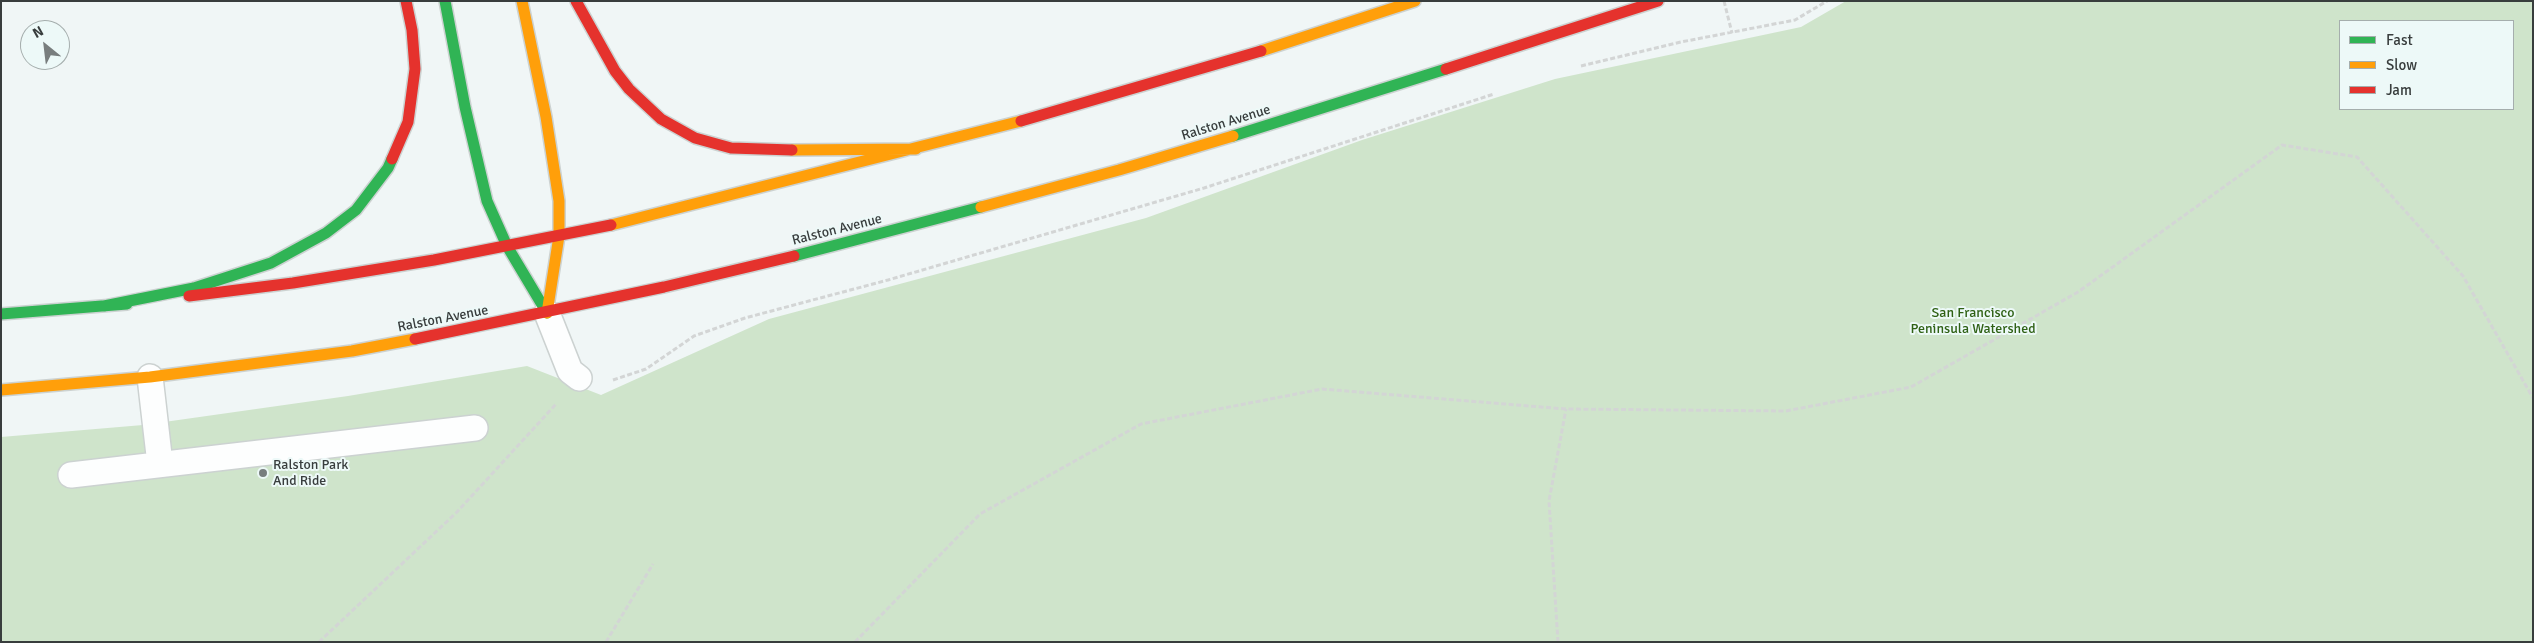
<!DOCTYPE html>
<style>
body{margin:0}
#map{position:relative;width:2534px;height:643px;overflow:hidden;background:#f0f6f6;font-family:Signika,sans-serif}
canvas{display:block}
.frame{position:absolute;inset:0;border:2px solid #383d3d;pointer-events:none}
.legend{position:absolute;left:2339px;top:20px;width:175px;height:90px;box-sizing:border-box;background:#edf9f8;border:1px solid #a5aead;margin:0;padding:6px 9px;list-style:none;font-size:15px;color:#383d3d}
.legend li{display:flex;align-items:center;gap:10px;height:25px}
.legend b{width:25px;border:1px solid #a5aead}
.north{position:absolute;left:20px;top:20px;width:50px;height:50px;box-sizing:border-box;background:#edf9f8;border:1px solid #a5aead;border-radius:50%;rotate:331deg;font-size:14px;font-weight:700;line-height:20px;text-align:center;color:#383d3d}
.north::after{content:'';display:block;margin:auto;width:18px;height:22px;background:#787e7e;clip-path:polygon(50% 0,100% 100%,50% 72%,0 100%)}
</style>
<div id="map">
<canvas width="2534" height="643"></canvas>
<div class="frame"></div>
<ul class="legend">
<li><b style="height:6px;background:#30b455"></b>Fast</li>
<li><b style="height:6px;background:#ff9f0a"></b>Slow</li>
<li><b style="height:6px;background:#e5322d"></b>Jam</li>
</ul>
<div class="north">N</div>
</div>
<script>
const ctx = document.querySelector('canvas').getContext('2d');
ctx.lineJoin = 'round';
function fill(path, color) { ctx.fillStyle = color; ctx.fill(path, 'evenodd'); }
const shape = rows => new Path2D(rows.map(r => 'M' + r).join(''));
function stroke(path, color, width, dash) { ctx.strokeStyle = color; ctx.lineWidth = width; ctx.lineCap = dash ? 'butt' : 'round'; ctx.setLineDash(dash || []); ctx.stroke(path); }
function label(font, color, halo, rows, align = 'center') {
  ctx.font = font + ' Signika,sans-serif'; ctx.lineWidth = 4; ctx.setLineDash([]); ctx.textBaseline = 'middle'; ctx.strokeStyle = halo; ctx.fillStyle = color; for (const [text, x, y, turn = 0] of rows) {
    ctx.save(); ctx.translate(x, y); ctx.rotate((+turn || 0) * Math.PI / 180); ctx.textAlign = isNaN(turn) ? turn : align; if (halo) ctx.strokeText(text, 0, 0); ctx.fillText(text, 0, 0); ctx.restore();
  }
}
fill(shape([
 [1846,1,2533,1,2533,642,1,642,1,437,143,425,348,396,527,366,601,395,769,319,1146,218,1362,140,1555,79,1801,27],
 [2340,21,2513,21,2513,109,2340,109]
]), '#cfe4cb');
const lane = shape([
 [547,313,570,371,579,378],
 [150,377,160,464],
 [71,475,475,428]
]);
const fast = shape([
 [445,1,465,107,487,201,507,246,547,313],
 [1233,136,1446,69],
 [794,256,981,207],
 [104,306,194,288,271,263,326,233,356,210,388,168,392,159],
 [1,314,127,304]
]);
const slow = shape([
 [522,1,546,117,559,201,559,236,547,313],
 [1261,51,1415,1],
 [792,150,916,149],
 [981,207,1119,170,1233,136],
 [611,225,1021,121],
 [1,390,150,377,352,351,415,339]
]);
const jam = shape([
 [576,1,615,71,629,89,661,119,695,138,731,148,792,150],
 [1446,69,1658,1],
 [1021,121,1261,51],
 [392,159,408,122,415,69,412,30,406,1],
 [189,296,293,283,434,260,611,225],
 [415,339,664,287,794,256]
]);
stroke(lane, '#ccd2d1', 28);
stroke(fast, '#ccd2d1', 14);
stroke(slow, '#ccd2d1', 14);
stroke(jam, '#ccd2d1', 14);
stroke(shape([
 [1724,1,1732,33],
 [1581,66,1681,42,1795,20,1827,1],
 [613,380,646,369,694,336,745,318,888,280,1204,188,1494,94],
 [319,642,457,512,557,403],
 [606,642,653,564],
 [855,642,980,514,1141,424,1322,389,1566,409,1786,411,1911,387,2078,292,2282,145,2357,157,2463,276,2533,398],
 [1558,642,1549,501,1566,409]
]), '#d3d5d5', 3, [5, 2.5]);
stroke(lane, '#fdfefe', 25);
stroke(fast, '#30b455', 11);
stroke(slow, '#ff9f0a', 11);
stroke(jam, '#e5322d', 11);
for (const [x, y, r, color] of [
 [263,473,5,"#787e7e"]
]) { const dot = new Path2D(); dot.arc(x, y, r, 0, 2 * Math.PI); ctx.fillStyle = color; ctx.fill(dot); stroke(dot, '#edf9f8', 2); }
label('14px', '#383d3d', '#edf9f8', [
 ["Ralston Avenue",1226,123,-17],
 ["Ralston Avenue",837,230,-14],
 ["Ralston Avenue",443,319,-11]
]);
label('14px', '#2f6115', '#edf9f8', [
 ["San Francisco",1973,313],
 ["Peninsula Watershed",1973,329]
]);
label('14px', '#383d3d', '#edf9f8', [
 ["Ralston Park",273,465],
 ["And Ride",273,481]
], 'left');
</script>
